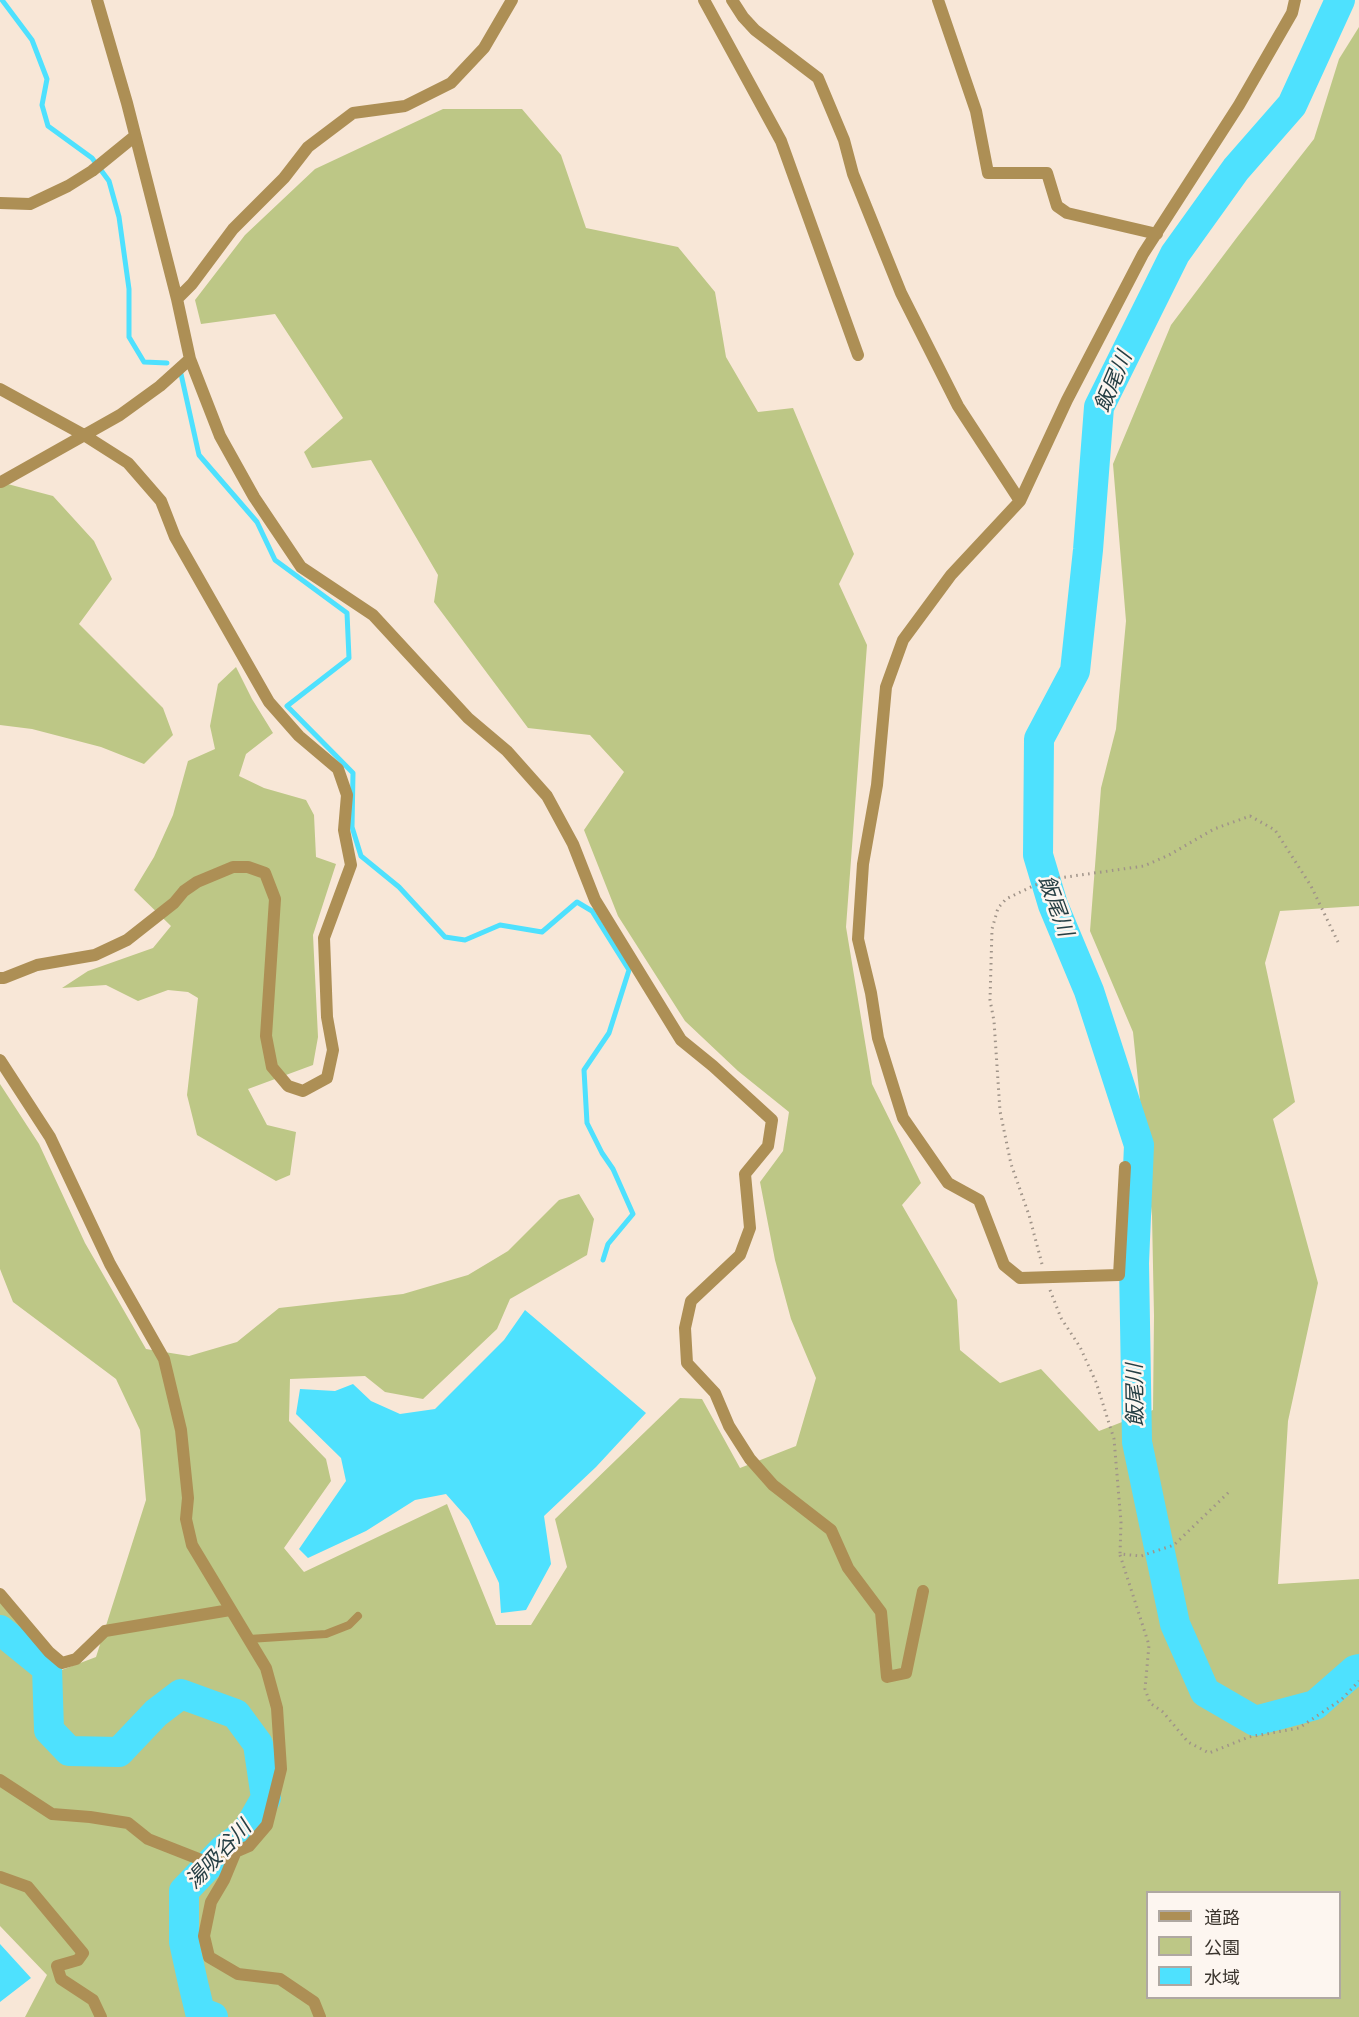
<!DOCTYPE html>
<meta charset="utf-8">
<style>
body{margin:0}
#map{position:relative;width:1359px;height:2017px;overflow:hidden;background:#f8e7d7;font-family:"Open Sans","Noto Sans JP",sans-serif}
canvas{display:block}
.legend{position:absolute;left:1146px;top:1891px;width:195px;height:108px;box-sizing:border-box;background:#fdf6f0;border:2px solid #afa8a2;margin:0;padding:8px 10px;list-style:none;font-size:18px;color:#3a342d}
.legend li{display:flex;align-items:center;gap:12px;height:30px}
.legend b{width:30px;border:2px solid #afa8a2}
</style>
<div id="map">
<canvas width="1359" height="2017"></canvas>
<ul class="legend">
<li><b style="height:8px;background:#ad8f55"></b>道路</li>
<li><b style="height:16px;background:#bdc786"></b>公園</li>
<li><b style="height:16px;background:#4ee1fe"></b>水域</li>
</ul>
</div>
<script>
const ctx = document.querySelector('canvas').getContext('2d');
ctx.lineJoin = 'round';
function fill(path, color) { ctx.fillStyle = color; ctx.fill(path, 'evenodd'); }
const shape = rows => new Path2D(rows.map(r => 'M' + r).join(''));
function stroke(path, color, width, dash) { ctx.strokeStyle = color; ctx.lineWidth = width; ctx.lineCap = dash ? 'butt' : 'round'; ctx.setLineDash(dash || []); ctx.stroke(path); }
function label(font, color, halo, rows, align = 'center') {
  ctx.font = font + ' "Open Sans","Noto Sans JP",sans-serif'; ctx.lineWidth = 5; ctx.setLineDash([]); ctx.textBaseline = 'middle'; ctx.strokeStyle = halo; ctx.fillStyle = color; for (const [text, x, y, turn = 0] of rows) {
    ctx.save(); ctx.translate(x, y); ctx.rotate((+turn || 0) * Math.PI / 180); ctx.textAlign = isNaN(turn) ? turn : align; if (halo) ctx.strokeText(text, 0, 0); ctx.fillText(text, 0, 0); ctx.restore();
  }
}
fill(shape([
 [1359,27,1359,906,1280,911,1265,963,1295,1102,1273,1119,1318,1283,1288,1421,1278,1584,1359,1579,1359,2017,25,2017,47,1975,0,1926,0,1594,51,1674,96,1657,146,1500,140,1430,116,1379,13,1302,0,1269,0,1084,39,1144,85,1243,146,1349,189,1356,237,1342,279,1308,403,1294,468,1275,508,1251,559,1200,579,1194,594,1219,587,1255,510,1299,497,1329,423,1399,385,1392,365,1376,290,1379,289,1421,326,1459,331,1481,284,1548,304,1572,447,1504,496,1625,531,1625,567,1567,555,1519,680,1398,702,1399,740,1468,796,1446,816,1378,791,1319,775,1260,760,1182,783,1151,789,1112,738,1071,685,1021,618,916,584,830,624,772,590,735,528,728,434,602,438,575,371,460,312,468,304,452,343,418,275,314,201,324,195,300,245,235,315,169,443,109,522,109,561,155,586,228,678,247,715,292,726,357,758,412,793,408,854,554,839,584,867,645,846,927,872,1084,921,1183,902,1205,957,1300,960,1350,1000,1383,1041,1369,1099,1431,1153,1410,1154,1316,1152,1216,1133,1032,1090,931,1101,788,1116,729,1126,621,1113,464,1171,325,1238,236,1314,139,1339,59],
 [1148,1892,1340,1892,1340,1998,1148,1998],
 [0,482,53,496,94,541,112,579,79,624,163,708,173,735,144,764,101,747,32,729,0,725],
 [236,667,252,699,273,733,246,754,239,776,264,788,306,800,314,815,316,857,336,864,313,935,318,1037,313,1065,248,1089,267,1125,296,1132,290,1175,276,1181,197,1135,187,1095,198,998,188,992,168,990,138,1001,106,985,62,988,88,971,153,948,171,926,134,890,154,857,173,815,188,761,215,749,210,726,218,684]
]), '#bdc786');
fill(shape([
 [525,1310,646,1413,596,1467,544,1516,551,1564,526,1610,501,1613,499,1583,469,1520,446,1494,415,1500,366,1531,308,1558,299,1549,346,1481,341,1458,296,1414,300,1389,335,1391,353,1384,371,1401,400,1414,435,1409,504,1340],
 [0,1944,31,1978,0,2002]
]), '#4ee1fe');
stroke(shape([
 [2,0,32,40,47,79,42,105,48,126,92,158,109,181,119,217,129,289,129,337,144,362,167,363],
 [181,374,199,455,257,522,275,560,347,613,349,658,287,706,353,773,352,827,361,856,399,887,445,937,465,940,500,925,542,932,577,902,592,911,629,970,609,1033,584,1070,587,1123,602,1153,613,1169,633,1214,608,1244,603,1260]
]), '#4ee1fe', 5);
stroke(shape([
 [1340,0,1292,105,1236,169,1175,254,1099,407,1088,550,1075,671,1039,739,1038,855,1053,905,1089,991,1139,1145,1134,1263,1137,1442,1175,1624,1205,1692,1255,1721,1315,1705,1355,1670,1359,1669],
 [0,1630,47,1668,49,1730,69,1751,119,1752,156,1713,181,1694,236,1714,258,1744,266,1798,246,1833,223,1850,184,1891,184,1942,193,1983,200,2012,213,2017]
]), '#4ee1fe', 30);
stroke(shape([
 [1042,1264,1029,1215,1011,1164,1000,1111,994,1021,990,1000,992,929,998,908,1006,899,1035,885,1059,878,1144,866,1169,855,1214,829,1250,816,1275,830,1311,886,1338,942],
 [1050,1290,1061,1318,1080,1347,1096,1382,1114,1439,1121,1522,1120,1554,1141,1556,1174,1545,1230,1491],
 [1120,1555,1149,1645,1145,1689,1150,1703,1163,1712,1188,1742,1209,1753,1249,1737,1299,1728,1342,1699,1359,1681]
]), '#a09489', 3, [1.5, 4.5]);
stroke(shape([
 [249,1639,326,1634,349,1625,358,1616]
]), '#ad8f55', 8);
stroke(shape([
 [97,0,127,103,177,299,190,359,220,436,254,497,301,567,373,615,468,718,507,751,547,796,573,844,595,900,681,1040,713,1066,772,1120,768,1146,745,1174,750,1228,740,1255,691,1301,685,1328,687,1363,715,1393,729,1426,750,1459,773,1485,831,1530,848,1568,881,1612,887,1677,906,1673,923,1591],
 [704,0,781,141,858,355],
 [732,0,743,17,755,30,818,78,844,140,853,174,901,293,958,406,1020,501],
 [938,0,976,111,988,173,1047,173,1057,206,1067,213,1157,234],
 [0,203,30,204,68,186,92,171,135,136],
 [177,299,192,284,233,229,284,178,308,147,353,113,405,106,451,83,484,48,512,0],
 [0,389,84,435,128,463,161,501,175,537,269,702,299,736,338,769,347,795,344,830,351,865,324,938,327,1017,333,1050,327,1078,303,1091,288,1086,272,1067,266,1036,275,899,265,873,248,867,233,867,197,882,184,891,174,903,127,940,95,955,37,965,4,978,0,978],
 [1,482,120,415,160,386,190,359],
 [0,1060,50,1137,110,1264,164,1359,181,1430,188,1498,186,1519,192,1545,266,1668,277,1708,281,1769,267,1825,249,1846,226,1856,204,1861,148,1839,128,1823,90,1817,52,1814,0,1780],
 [1125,1167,1119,1275,1020,1278,1004,1265,979,1200,948,1183,903,1118,878,1038,871,993,858,939,863,864,877,785,886,687,903,640,951,575,1020,501,1067,400,1143,254,1239,105,1292,13,1295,0],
 [0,1594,49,1652,62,1663,76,1659,105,1631,230,1610],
 [236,1851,224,1880,211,1902,204,1936,209,1957,238,1974,280,1979,314,2002,320,2017],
 [0,1877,28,1887,83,1953,78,1960,57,1966,61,1979,93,2000,101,2017]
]), '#ad8f55', 12);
label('italic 21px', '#263f44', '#fdf6f0', [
 ["飯尾川",1114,382,-67],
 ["飯尾川",1055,906,70],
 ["飯尾川",1136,1395,-91],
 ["湯吸谷川",219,1855,-47]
]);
</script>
